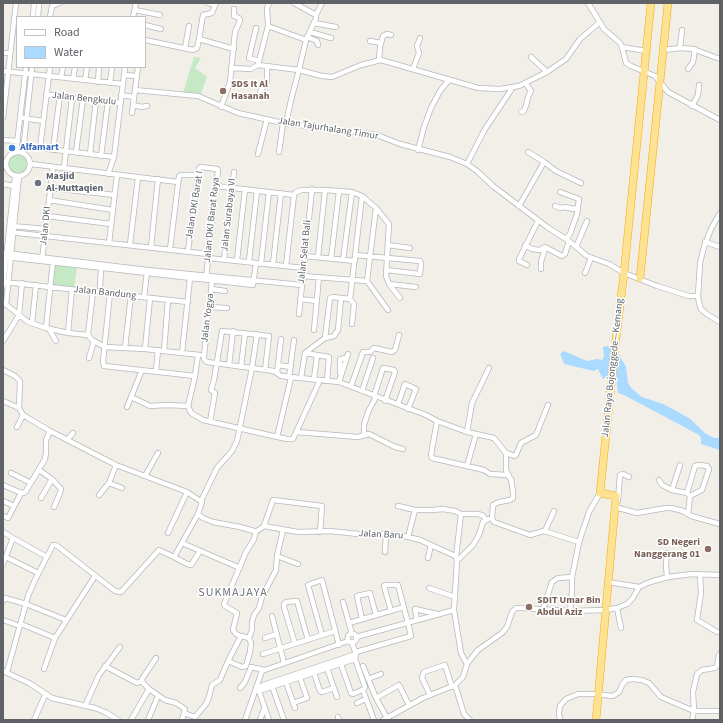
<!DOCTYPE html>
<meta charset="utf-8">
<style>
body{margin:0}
#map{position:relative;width:723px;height:723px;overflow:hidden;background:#f1efe8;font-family:"Source Sans 3",sans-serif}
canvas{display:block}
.frame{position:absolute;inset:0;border:4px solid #5f6368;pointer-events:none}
.legend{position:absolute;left:16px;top:16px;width:130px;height:52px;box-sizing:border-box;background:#fff;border:1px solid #bfc1c3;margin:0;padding:5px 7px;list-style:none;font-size:12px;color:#5f6368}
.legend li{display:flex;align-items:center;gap:8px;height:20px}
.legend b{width:20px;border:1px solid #bfc1c3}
</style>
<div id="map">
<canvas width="723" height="723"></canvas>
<div class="frame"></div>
<ul class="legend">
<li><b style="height:5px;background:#fff"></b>Road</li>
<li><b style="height:11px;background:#aadaff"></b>Water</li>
</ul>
</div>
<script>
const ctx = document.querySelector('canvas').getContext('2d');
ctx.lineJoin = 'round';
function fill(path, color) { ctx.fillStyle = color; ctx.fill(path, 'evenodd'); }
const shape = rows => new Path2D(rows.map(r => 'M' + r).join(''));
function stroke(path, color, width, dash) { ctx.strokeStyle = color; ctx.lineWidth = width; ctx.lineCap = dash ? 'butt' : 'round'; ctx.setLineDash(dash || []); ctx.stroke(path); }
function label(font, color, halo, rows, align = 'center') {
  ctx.font = font + ' "Source Sans 3",sans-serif'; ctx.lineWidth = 3; ctx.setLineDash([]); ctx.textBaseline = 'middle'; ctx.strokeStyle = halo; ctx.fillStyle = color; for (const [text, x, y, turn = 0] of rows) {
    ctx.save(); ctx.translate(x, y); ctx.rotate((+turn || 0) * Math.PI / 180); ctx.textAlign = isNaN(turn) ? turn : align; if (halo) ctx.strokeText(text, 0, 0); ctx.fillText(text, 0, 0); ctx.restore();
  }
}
fill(shape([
 [194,57,201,58,195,68,207,77,200,96,183,93],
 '9 164a9 9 0 1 1 18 0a9 9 0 1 1-18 0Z',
 [54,265,77,268,74,288,52,286]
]), '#c5e8c5');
fill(shape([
 [612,345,612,373,603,379,598,369,594,371,564,364,560,354,564,351,587,361,597,359,602,360,604,357,603,347],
 [617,351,626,367,628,383,631,388,642,397,663,404,689,418,705,433,714,438,720,438,720,450,701,444,701,438,699,435,624,395,618,393,615,371]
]), '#aadaff');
const minor = shape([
 [208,3,215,5],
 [294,3,316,15],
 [588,3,604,29,620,43,622,47,626,63,631,66,655,76,668,92,720,120],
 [135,10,160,15],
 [33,17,34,3],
 [38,17,39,3],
 [50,17,52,6,60,3],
 [133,17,136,3],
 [314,23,336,27],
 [145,25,161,29],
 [268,26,306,40],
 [256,28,249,58,259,61],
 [310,32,331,38],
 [307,37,317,41,318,45],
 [199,39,203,15,212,13,216,3],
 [145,40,193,50,197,48,199,39,234,49],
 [370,41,381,43],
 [622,47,646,51],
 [185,48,189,26],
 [680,48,682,30],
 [663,50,681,48,693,49,720,59],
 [3,53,10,53],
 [531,57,547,72],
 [379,60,380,47,383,36,387,34,391,35],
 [258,65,299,70,306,40,316,18,316,15,322,3],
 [50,67,40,148,114,157],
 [232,68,251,69,258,65,268,26,267,8,269,3],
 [413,69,419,53,417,46,420,38],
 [688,69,693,62,695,49],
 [3,71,123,84],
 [124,75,137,76],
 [61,77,63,67],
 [73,79,75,67],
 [85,80,87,67],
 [98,82,99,67],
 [110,83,112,67],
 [135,90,198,96,238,113,283,123,377,135,400,144,450,157,467,164,477,171,493,186,547,227,569,241,587,256,609,264,624,273,657,286,689,296,698,296],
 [260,92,267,81,267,66],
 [46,95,60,95,72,98,121,103],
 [121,95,134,97],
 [133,105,142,107,147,106],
 [692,106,698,95,699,85],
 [221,107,230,82,235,32,240,21,239,18,234,16,234,9],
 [521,112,524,111,526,106,528,97,531,91,526,84],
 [132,113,138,67],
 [3,118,16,3],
 [23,118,43,121],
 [286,123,292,96,299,70,322,76,332,77,361,65,381,60,478,88,500,89,519,86,547,72,566,59,580,39,599,23],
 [3,140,18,141],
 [53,150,60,95],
 [418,150,424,127,431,108,440,91,449,80],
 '6 164a12 12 0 1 1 24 0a12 12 0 1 1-24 0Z',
 [16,152,26,67],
 [23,152,32,67],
 [76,152,83,99],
 [279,152,283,123],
 [528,152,544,162],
 [90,154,96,100],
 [258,154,267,119],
 [101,156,108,101],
 [31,164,178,182],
 [467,164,485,129,513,87],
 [64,168,72,98],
 [108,174,114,157,125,67],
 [3,184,14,186],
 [216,186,294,195,296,192,302,190,325,190,352,192,362,196,376,208,389,224,386,276,389,284,400,298],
 [50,188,115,195],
 [560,192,579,199,577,214,570,234,566,239],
 [49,200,113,210],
 [519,206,544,162,556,171,581,183],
 [555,206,561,208,565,207,573,209,577,208],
 [376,208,367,281,388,310],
 [720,213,711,229,704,247,700,263,698,296,699,303,701,309,708,315,720,322],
 [47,216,111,224],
 [12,226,46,229],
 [9,232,208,254],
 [705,242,720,247],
 [109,243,117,175],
 [130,244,138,178],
 [388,245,410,248],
 [525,245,532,249,540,250,545,247,562,256,565,254,569,241],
 [151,247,158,179],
 [576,247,587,221],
 [170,249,179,176,181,175,199,175],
 [188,251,199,168,201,167,217,169,218,170,206,278],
 [3,254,6,253,147,270,302,285],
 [3,254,6,257,253,285,256,263],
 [356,255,420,261,421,263,420,274,386,270],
 [305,256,355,261],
 [318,257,325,190],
 [208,258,304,268],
 [224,259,234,172],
 [331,259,339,191],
 [42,260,53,167],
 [237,260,245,189],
 [343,260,352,192],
 [249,261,257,191],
 [261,263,269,192],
 [273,264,281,193],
 [527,265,519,261,519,259,538,221],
 [286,266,294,195],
 [541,269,541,262,545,248],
 [585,273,591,258],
 [303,276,367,281],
 [212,281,204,356,204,359,207,362,274,371,281,376,339,382,426,415,437,421,467,432,494,438,505,452,514,456,516,455,521,443,536,435,548,405],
 [4,282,188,302],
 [389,284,416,287],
 [3,286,15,176],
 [212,289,225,291],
 [100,291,101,267],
 [110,293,103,361,104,366,195,376],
 [144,297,147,272],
 [300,299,317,301],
 [3,302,28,322,46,328,68,333,88,335,92,340,105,347,145,349,200,355],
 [6,305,19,176],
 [210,307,227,308],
 [299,314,312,189],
 [32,323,36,285],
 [352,324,354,304,350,299,362,196],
 [46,328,53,261],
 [49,329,56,341],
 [314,330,319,277],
 [68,333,72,289],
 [88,335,93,291],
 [325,338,334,336,338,330,341,298],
 [3,341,19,315,22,283],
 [125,348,131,295],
 [145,349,150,298],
 [164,351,168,300],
 [182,353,190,278],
 [305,353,325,338,330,298,333,297,350,299],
 [305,353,329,357,327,381],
 [198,355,195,376,188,406,191,413,203,420,273,436,287,439,293,439,320,380],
 [89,358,94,341],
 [229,365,233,331],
 [278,365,291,367],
 [241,367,245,333],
 [3,370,15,376,20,381,19,408,23,415,50,431,116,465,187,492,202,502,198,514,174,557,159,550,121,592,115,591,56,545,53,545,35,580,28,596,7,672],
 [156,371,158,350],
 [277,373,281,339],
 [340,373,340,359,346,358],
 [289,377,294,340],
 [301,378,305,353],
 [314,379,317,355],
 [339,382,348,354],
 [351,386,363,352,370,352,374,348,392,352,395,350,399,335],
 [362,391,373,358],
 [374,396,383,368,394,370,395,372,385,401],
 [131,397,150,406,167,405,188,406],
 [3,401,19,408],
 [398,404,405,384,416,389,408,409],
 [127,407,142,370],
 [437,421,431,455,432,458,484,470,490,474,507,475,511,479,513,492,513,498,510,500,499,502,493,505,492,519,494,522,530,535,544,531,579,542],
 [210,422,215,393,211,390,214,380,222,331,269,336,265,370],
 [17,427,23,415],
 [297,432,358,437,369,434,395,447,403,449],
 [467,432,472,403,489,368],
 [364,435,364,425,368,412,376,397],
 [277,437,291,378],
 [67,440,73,433],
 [506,453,506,470,509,476],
 [680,465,672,490,687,493],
 [467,466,476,434],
 [39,470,52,479,61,489,60,493,54,507],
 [11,473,31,483],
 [145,476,158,453],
 [659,480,662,485,672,490],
 [109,483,122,488],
 [3,485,19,492,24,493,26,491,45,459,46,453,46,440,50,431],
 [99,495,109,483,116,465],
 [41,498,52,479],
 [618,500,620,475,623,474,629,477],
 [3,501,14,506],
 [201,501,217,468,232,451,237,441,252,368,257,334],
 [398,506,415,510,433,510,443,509,455,511,461,514,477,514,482,515,487,520],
 [615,507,637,513,666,508,671,508,683,511,691,516,720,524],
 [198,514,203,518,213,522,240,527,254,531,257,531,264,526,298,532,330,531,358,534,386,534,400,535,420,540,453,555,456,557,457,561,454,610,461,653,467,664],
 [688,514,690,496,702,490,709,469,707,466,699,465,695,466,687,493,690,496],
 [3,516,8,518,21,493],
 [264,526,273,500,322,506,320,532],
 [545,531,554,511],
 [3,532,13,538,3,564],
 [168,533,187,492],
 [408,537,415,510],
 [13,538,47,557],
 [182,543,240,568],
 [385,552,386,534],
 [667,553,666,565,667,577],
 [277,556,298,564],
 [6,557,38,573],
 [174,557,187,564,191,565,200,551],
 [456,557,461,514],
 [428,558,431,545],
 [457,561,473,545,479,535,483,522,488,519],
 [700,574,701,593,697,620,717,632],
 [608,582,639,587],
 [429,588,455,597],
 [3,601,5,598,26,604,66,620],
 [343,602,352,634],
 [617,608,621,628],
 [543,609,552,582,558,578,572,577],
 [570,611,572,591,572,577,579,542,589,512,600,493],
 [272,616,284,663],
 [362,619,357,596,370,593,376,615],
 [3,620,20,626],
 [417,620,415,609,437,614],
 [349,623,404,607],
 [21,624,55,638,95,576],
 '347.5 638a4.5 4.5 0 1 1 9 0a4.5 4.5 0 1 1-9 0Z',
 [322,635,308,585,322,580,339,645],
 [356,637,454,610],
 [249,638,252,630,252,622,254,615,259,608,262,597,276,570,277,556,283,530],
 [265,638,277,634],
 [295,644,284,607,284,604,286,602,297,601,308,640],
 [356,652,411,636,408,623,398,585,386,585,384,586,391,611],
 [263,654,335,631],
 [228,661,242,667,246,666,250,652,251,643,249,638,241,636],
 [341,664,351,693,353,694,364,689,365,687,355,659],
 [105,666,137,683,142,681],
 [363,666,376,698,387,718],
 [327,668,337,697],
 [44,669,55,638],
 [3,671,29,683,52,698,95,708,105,712,118,720],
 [314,673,320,691,322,692,334,688],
 [368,679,381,674],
 [286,682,295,708],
 [455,685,464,714,470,720],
 [272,686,284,720],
 [240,688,245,682,251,667,264,670],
 [149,689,143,683,142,679,156,658],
 [259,691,355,659,356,654,352,643],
 [364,693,374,720],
 [430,695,422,678,424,672,445,665,452,687],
 [376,698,399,685,409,705],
 [293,703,307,698,300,678],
 [357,703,366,699],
 [85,706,99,675,120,647],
 [184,713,195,717,206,704,209,697,212,685,220,680,228,661,241,636,236,634,233,630,237,613,225,606,224,604,246,552,254,539,256,531],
 [338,717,339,720],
 [34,720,45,695],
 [131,720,149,689,165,700,176,703,185,709,182,720],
 [148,720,158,696],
 [245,720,262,671,348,641],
 [260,720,264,709],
 [269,720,259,691,259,688,263,685,356,654],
 [383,720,423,698,455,685,463,677,467,664,473,656,478,650,502,633,507,627,512,612,516,608,522,608,570,611,605,610,617,608,627,604,633,598,639,587,650,582,668,577,692,574,720,575],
 [560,720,559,713,560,706,566,699,578,694,594,694,613,696,619,692,622,685,626,680,632,679,642,680,649,683,661,697,694,711,693,692,697,674,702,670,715,668,717,666,719,655,720,654],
 [692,720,694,711,720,711]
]);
const highway = shape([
 [640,278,668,3],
 [596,720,616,496,600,493,615,347,624,273,651,3]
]);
stroke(minor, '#b5b8bc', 6);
stroke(highway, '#f9ab00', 8);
stroke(minor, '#fff', 4.5);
stroke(highway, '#fde293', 7);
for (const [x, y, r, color] of [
 [223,91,4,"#8d6e63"],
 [12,148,4,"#3f7fe0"],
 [38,183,4,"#6b7280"],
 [708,549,4,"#8d6e63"],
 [529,607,4,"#8d6e63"]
]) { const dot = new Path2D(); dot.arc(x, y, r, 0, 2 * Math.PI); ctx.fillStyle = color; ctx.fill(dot); stroke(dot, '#fff', 1.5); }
label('bold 10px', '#785e54', '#fff', [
 ["SDS It Al",231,85],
 ["Hasanah",231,97],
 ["SD Negeri",700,543,"right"],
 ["Nanggerang 01",700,555,"right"],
 ["SDIT Umar Bin",537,601],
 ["Abdul Aziz",537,613]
], 'left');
label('10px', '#5f6368', '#fff', [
 ["Jalan Bengkulu",84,99,6],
 ["Jalan Tajurhalang Timur",328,129,9],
 ["Jalan DKI Barat I",195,205,-81],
 ["Jalan Surabaya VI",229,215,-84],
 ["Jalan DKI Barat Raya",212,220,-84],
 ["Jalan DKI",46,226,-84],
 ["Jalan Selat Bali",305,252,-84],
 ["Jalan Bandung",105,293,6],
 ["Jalan Yogya",208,318,-83],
 ["Jalan Raya Bojonggede—Kemang",613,368,-84],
 ["Jalan Baru",381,535,3]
]);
label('bold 10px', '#366cbe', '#fff', [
 ["Alfamart",20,148]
], 'left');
label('bold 10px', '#5b616d', '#fff', [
 ["Masjid",46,177],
 ["Al-Muttaqien",46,189]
], 'left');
ctx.letterSpacing = '1px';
label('12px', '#70757a', '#fff', [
 ["SUKMAJAYA",233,593]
]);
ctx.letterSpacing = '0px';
</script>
